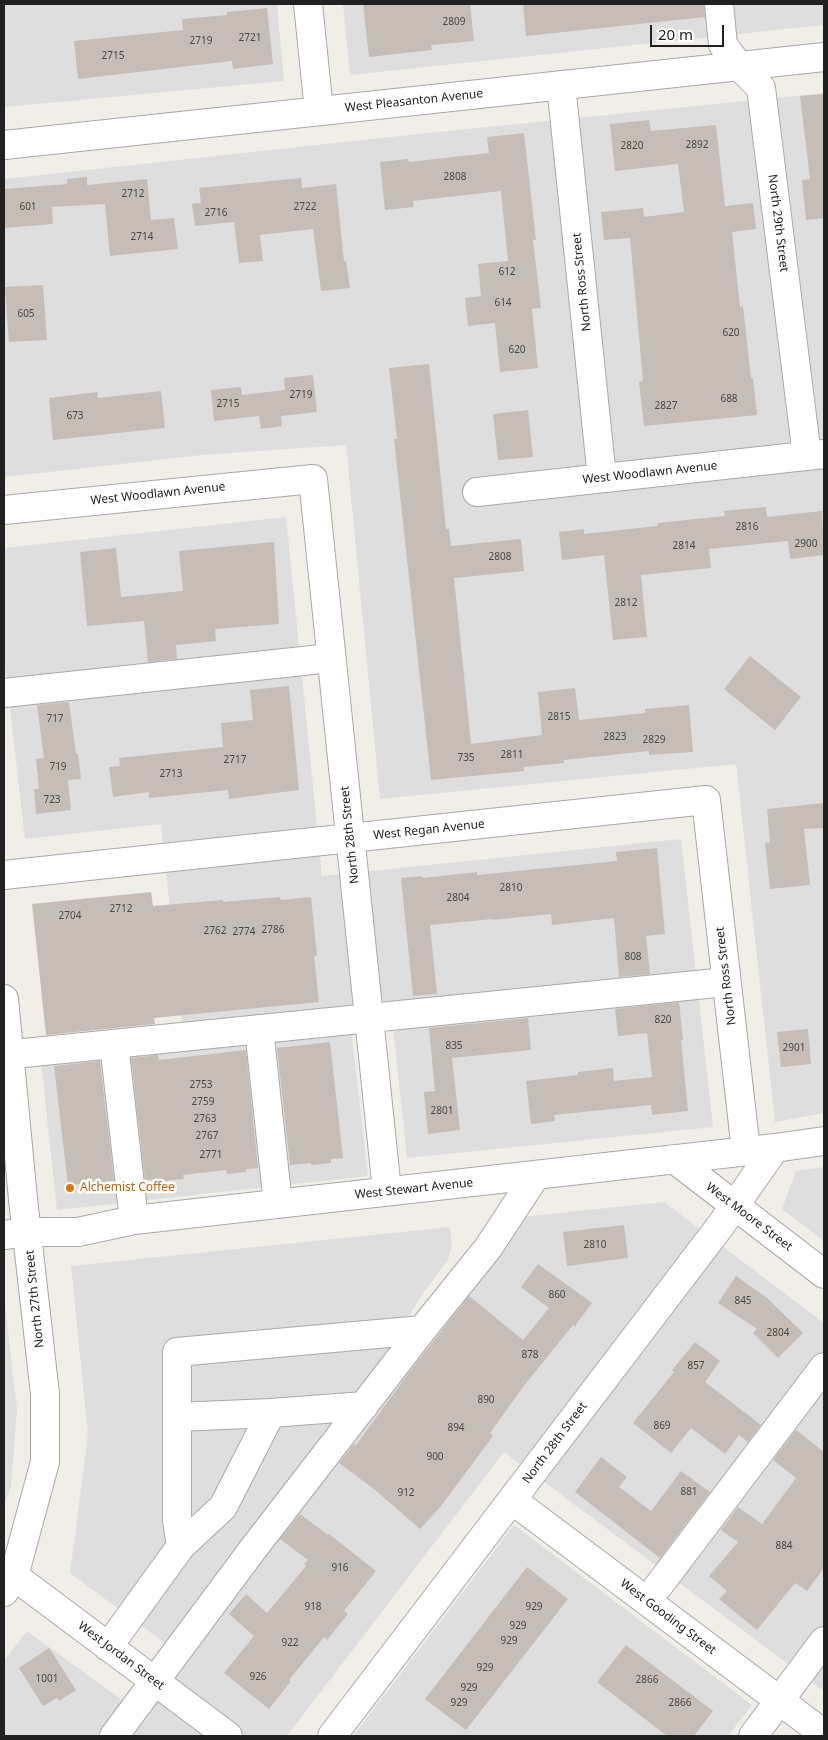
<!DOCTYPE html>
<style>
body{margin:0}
#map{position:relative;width:828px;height:1740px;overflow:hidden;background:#f1eee7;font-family:"Noto Sans",sans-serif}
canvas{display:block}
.frame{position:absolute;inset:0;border:5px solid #212121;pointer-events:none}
.scale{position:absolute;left:650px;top:25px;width:74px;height:22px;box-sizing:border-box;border:2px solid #212121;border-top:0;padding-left:6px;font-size:15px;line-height:18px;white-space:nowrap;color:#212121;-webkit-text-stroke:4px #fff;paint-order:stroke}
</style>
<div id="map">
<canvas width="828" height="1740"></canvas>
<div class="frame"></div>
<div class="scale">20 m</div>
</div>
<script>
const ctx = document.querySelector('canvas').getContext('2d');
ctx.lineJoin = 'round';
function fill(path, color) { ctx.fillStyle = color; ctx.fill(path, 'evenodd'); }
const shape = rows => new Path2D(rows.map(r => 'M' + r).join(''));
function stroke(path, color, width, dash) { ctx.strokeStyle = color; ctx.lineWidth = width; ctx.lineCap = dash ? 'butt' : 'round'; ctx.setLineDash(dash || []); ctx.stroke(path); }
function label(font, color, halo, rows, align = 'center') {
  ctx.font = font + ' "Noto Sans",sans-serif'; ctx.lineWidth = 5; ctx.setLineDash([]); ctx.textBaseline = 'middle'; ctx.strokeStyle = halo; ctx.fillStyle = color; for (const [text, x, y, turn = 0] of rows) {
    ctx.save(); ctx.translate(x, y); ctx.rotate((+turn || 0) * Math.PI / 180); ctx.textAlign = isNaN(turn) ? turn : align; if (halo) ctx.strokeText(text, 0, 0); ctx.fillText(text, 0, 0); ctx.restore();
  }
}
fill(shape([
 [4,4,277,4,284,81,4,107],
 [343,4,824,4,824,25,350,75],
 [824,93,824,1113,775,1122,736,764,380,799,346,445,202,455,4,477,4,179,418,134],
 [286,517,322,876,681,839,713,1127,407,1158,390,1001,182,1023,161,824,25,839,4,657,4,548],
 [351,1027,368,1176,57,1210,41,1062],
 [824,1167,824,1241,782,1209,796,1171],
 [664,1202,824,1323,824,1691,504,1452,287,1736,4,1736,4,1661,27,1631,144,1716,512,1218],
 [450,1227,452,1245,448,1260,423,1293,388,1350,166,1644,70,1573,88,1435,71,1266],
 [4,1295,17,1410,11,1486,4,1505],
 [514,1525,752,1705,728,1736,353,1736]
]), '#dfdede');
fill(shape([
 [363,4,470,4,474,41,431,45,432,50,369,57],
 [523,4,704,4,705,17,526,36],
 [267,8,273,64,233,69,232,61,78,79,74,41,183,30,182,19,227,15,227,12],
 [824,94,824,218,806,220,802,180,810,179,800,96],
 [649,120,651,131,716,125,725,206,753,203,756,229,732,232,740,307,743,306,751,378,753,378,757,415,644,426,639,382,643,381,630,238,604,240,601,212,643,208,644,217,684,212,678,164,615,171,610,124],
 [524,133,536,240,533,240,541,308,532,309,538,368,500,372,495,323,468,326,465,298,481,296,478,264,508,261,501,191,413,201,414,207,385,210,380,162,408,159,409,162,489,153,487,137],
 [87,177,87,185,147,179,151,220,174,218,178,249,110,256,105,204,52,207,53,224,4,228,4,189,67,184,67,179],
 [301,178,302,188,336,184,344,261,346,261,350,288,321,291,313,229,260,235,263,261,239,263,234,222,195,226,192,204,201,203,199,188],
 [43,285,47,340,9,342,5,287],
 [429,364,446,529,449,529,451,546,521,539,524,571,454,578,471,744,542,735,538,692,575,688,579,720,645,713,645,709,689,705,693,752,649,755,649,751,564,760,564,763,524,767,524,771,431,780,394,439,397,439,389,368],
 [313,375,317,412,281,416,282,426,261,429,259,416,214,421,211,390,241,387,242,395,285,390,284,378],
 [161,391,165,428,53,440,49,398,97,392,98,398],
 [528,410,533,457,498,460,493,414],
 [766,507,767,517,822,511,824,555,790,559,788,541,709,549,711,568,641,575,647,637,613,640,604,555,562,560,559,532,584,529,584,534,658,526,658,523,725,516,724,511],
 [274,542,279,624,215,629,216,641,176,645,177,659,148,662,144,621,87,626,80,552,116,548,121,597,183,591,179,551],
 [750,656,801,697,775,730,724,689],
 [289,686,299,790,229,799,228,790,149,798,149,792,113,797,109,767,120,766,119,758,223,747,221,723,253,720,250,690],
 [69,702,76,754,78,754,81,779,68,780,71,810,36,814,34,789,39,789,36,759,44,758,37,705],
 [824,803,824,828,804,829,810,885,770,889,765,843,770,842,767,809],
 [657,848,665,934,646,936,650,974,619,977,614,918,552,925,551,914,492,920,492,919,430,925,437,994,413,996,401,878,422,876,423,878,477,872,477,875,617,861,616,852],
 [151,892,153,906,223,900,223,902,280,897,281,900,311,897,317,956,314,956,319,1002,154,1018,155,1024,46,1035,32,904],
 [679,1002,683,1040,681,1040,688,1111,652,1115,651,1105,554,1115,555,1121,531,1124,526,1081,578,1075,578,1072,613,1068,614,1081,652,1077,647,1033,618,1036,615,1009],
 [528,1018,531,1050,452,1058,460,1130,428,1134,424,1092,435,1091,429,1028],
 [808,1029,811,1064,781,1067,777,1032],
 [330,1042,343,1158,331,1159,331,1163,311,1165,311,1163,290,1165,277,1048],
 [246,1050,258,1168,246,1169,246,1172,227,1174,226,1170,183,1175,184,1179,164,1181,164,1179,145,1180,131,1058,158,1055,159,1060],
 [100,1061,114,1181,100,1183,100,1186,80,1188,80,1184,68,1185,54,1066],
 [624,1225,628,1258,567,1266,563,1232],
 [538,1264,592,1303,575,1326,573,1325,523,1387,490,1433,493,1436,441,1506,420,1529,374,1489,339,1463,354,1444,356,1445,414,1366,469,1296,523,1340,549,1308,521,1287],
 [736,1276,767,1298,803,1333,778,1358,753,1333,757,1329,718,1303],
 [695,1342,720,1361,705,1382,761,1425,748,1442,739,1435,725,1454,691,1428,671,1453,633,1423,674,1372,672,1370],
 [796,1430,824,1452,824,1568,807,1591,795,1583,757,1630,719,1599,727,1591,709,1576,738,1542,721,1530,738,1507,762,1524,796,1478,773,1460],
 [601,1457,627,1477,619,1487,651,1511,681,1471,710,1492,660,1558,575,1492],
 [300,1514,328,1535,329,1534,376,1571,344,1611,348,1614,327,1640,324,1637,289,1680,291,1681,269,1709,224,1673,254,1636,229,1614,246,1594,267,1613,306,1566,304,1564,308,1560,280,1539],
 [527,1567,568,1599,466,1730,425,1699],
 [626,1645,713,1711,694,1736,667,1736,597,1682],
 [49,1648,76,1690,59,1701,57,1698,43,1706,19,1668]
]), '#c6bdb6');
const minor = shape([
 [308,4,319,111],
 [719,4,723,45,739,66,761,88,807,456],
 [561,85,602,478],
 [4,145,824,57],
 [477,492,824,454],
 [4,510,313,479,387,1191],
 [4,693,331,658],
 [4,875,706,800,746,1151],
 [4,999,23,1199,45,1394,45,1462,14,1576,4,1592],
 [259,1029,278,1204],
 [114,1044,134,1220],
 [4,1055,726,982],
 [674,1159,824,1274],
 [4,1235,28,1232,78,1232,134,1220,775,1148,824,1141],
 [177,1417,271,1413,364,1406],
 [512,1500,824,1734],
 [181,1546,223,1507,271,1413],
 [14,1576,228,1736],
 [647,1601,824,1367],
 [108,1647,181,1546,177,1520,177,1352,422,1330],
 [114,1736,253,1549,422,1330,488,1248,536,1175],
 [332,1736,721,1225,775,1148],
 [753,1736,824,1641]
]);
stroke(minor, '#a8a8a8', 30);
stroke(minor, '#fff', 28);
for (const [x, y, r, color] of [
 [70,1188,5,"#e8710a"]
]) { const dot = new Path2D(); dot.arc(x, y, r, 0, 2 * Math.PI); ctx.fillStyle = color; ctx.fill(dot); stroke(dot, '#fff', 2); }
label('10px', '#4a4846', null, [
 ["2809",454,22],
 ["2721",250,38],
 ["2719",201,41],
 ["2715",113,56],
 ["2892",697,145],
 ["2820",632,146],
 ["2808",455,177],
 ["2712",133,194],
 ["601",28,207],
 ["2722",305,207],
 ["2716",216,213],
 ["2714",142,237],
 ["612",507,272],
 ["614",503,303],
 ["605",26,314],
 ["620",731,333],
 ["620",517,350],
 ["2719",301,395],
 ["688",729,399],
 ["2715",228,404],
 ["2827",666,406],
 ["673",75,416],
 ["2816",747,527],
 ["2900",806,544],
 ["2814",684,546],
 ["2808",500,557],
 ["2812",626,603],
 ["2815",559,717],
 ["717",55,719],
 ["2823",615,737],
 ["2829",654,740],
 ["2811",512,755],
 ["735",466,758],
 ["2717",235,760],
 ["719",58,767],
 ["2713",171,774],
 ["723",52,800],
 ["2810",511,888],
 ["2804",458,898],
 ["2712",121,909],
 ["2704",70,916],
 ["2786",273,930],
 ["2762",215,931],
 ["2774",244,932],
 ["808",633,957],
 ["820",663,1020],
 ["835",454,1046],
 ["2901",794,1048],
 ["2753",201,1085],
 ["2759",203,1102],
 ["2801",442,1111],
 ["2763",205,1119],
 ["2767",207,1136],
 ["2771",211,1155],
 ["2810",595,1245],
 ["860",557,1295],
 ["845",743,1301],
 ["2804",778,1333],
 ["878",530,1355],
 ["857",696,1366],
 ["890",486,1400],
 ["869",662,1426],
 ["894",456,1428],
 ["900",435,1457],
 ["881",689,1492],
 ["912",406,1493],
 ["884",784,1546],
 ["916",340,1568],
 ["918",313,1607],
 ["929",534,1607],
 ["929",518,1626],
 ["929",509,1641],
 ["922",290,1643],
 ["929",485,1668],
 ["926",258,1677],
 ["1001",47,1679],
 ["2866",647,1680],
 ["929",469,1688],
 ["929",459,1703],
 ["2866",680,1703]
]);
label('12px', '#212121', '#fff', [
 ["West Pleasanton Avenue",414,101,-6],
 ["North 29th Street",778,223,83],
 ["North Ross Street",582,282,-96],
 ["West Woodlawn Avenue",650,473,-6],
 ["West Woodlawn Avenue",158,494,-6],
 ["West Regan Avenue",429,830,-6],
 ["North 28th Street",350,835,-96],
 ["North Ross Street",726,976,-97],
 ["West Stewart Avenue",414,1189,-6],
 ["West Moore Street",749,1217,37],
 ["North 27th Street",35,1299,-96],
 ["North 28th Street",555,1443,-53],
 ["West Gooding Street",668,1617,37],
 ["West Jordan Street",121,1656,37]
]);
label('12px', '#c56008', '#fff', [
 ["Alchemist Coffee",80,1188]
], 'left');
</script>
